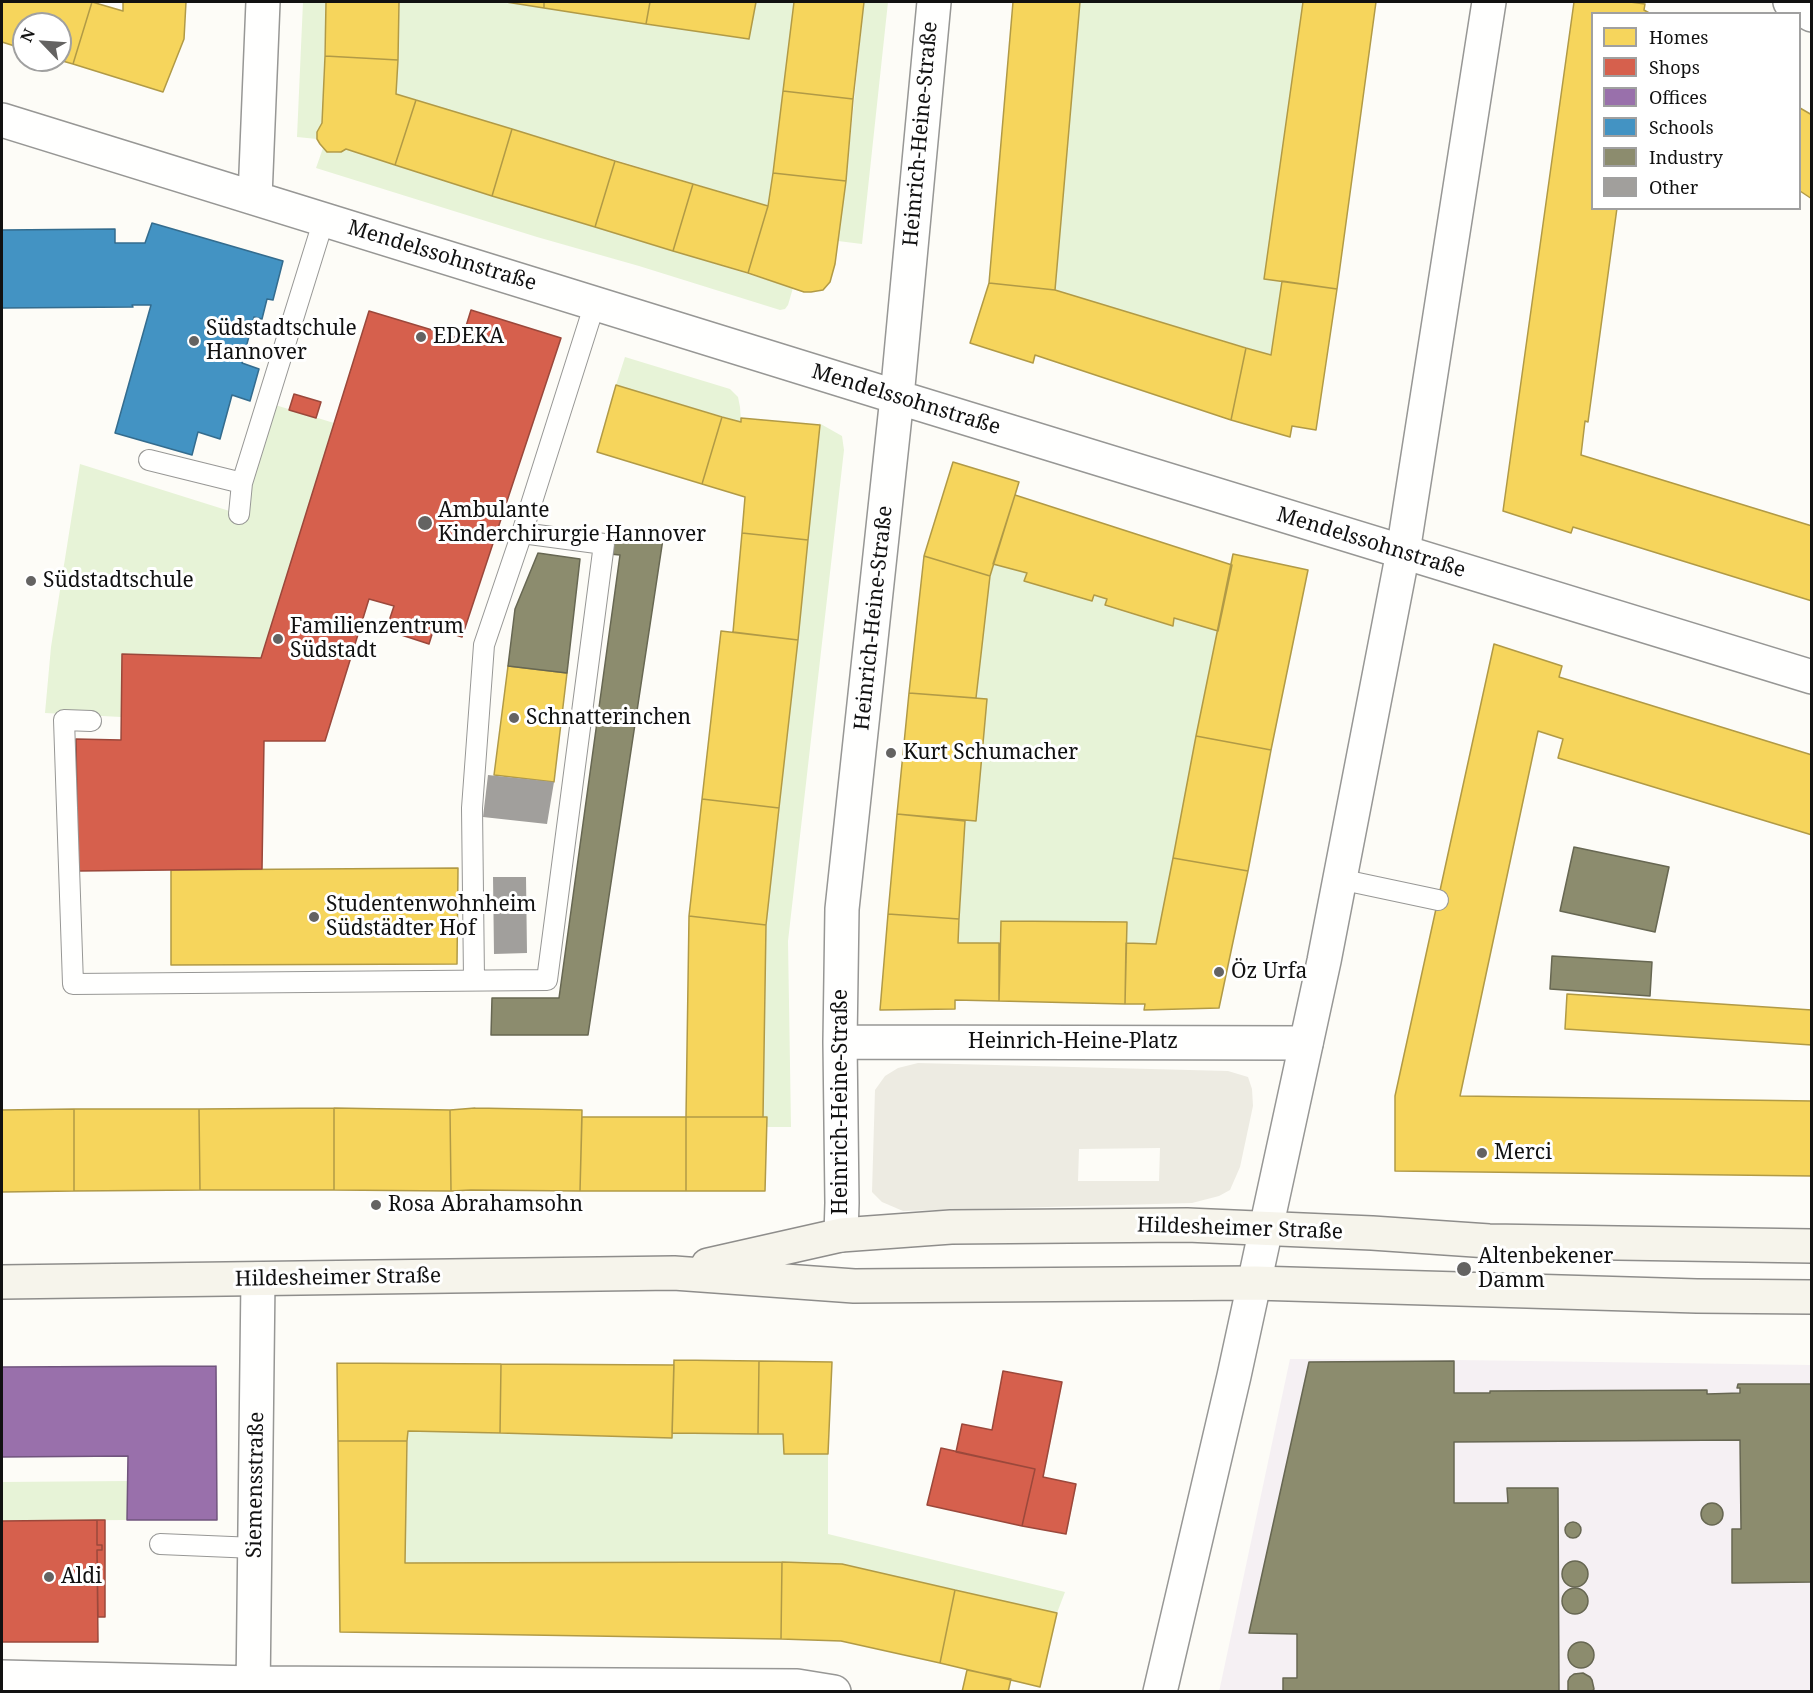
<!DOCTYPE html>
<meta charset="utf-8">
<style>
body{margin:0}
#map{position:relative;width:1813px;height:1693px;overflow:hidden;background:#fdfcf7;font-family:"Noto Serif",serif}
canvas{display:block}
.frame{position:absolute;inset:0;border:3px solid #111;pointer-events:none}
.legend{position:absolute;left:1591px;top:12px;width:210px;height:198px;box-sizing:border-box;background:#fff;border:2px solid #a0a0a0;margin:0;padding:8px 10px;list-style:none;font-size:18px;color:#111}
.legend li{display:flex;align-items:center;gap:12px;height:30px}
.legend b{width:30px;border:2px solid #a0a0a0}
.north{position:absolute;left:12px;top:12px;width:60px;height:60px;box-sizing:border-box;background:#fff;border:2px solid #a0a0a0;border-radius:50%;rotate:295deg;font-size:16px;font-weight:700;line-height:24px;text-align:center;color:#111}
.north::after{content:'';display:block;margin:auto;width:21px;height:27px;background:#646362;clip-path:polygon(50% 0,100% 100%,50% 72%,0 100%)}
</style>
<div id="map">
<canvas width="1813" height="1693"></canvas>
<div class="frame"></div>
<ul class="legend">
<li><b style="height:16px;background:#f6d55c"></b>Homes</li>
<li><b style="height:16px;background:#d6604d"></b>Shops</li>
<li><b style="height:16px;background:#9970ab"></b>Offices</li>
<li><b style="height:16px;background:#4393c3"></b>Schools</li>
<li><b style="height:16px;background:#8c8c6e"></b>Industry</li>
<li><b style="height:16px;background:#a19f9c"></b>Other</li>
</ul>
<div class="north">N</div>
</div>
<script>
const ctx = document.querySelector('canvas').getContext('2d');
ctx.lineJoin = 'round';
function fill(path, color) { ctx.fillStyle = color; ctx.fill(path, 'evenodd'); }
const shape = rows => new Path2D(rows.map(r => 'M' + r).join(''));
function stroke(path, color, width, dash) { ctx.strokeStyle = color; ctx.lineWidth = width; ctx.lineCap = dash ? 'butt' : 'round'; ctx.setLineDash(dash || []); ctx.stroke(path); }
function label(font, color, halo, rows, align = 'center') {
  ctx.font = font + ' "Noto Serif",serif'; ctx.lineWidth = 6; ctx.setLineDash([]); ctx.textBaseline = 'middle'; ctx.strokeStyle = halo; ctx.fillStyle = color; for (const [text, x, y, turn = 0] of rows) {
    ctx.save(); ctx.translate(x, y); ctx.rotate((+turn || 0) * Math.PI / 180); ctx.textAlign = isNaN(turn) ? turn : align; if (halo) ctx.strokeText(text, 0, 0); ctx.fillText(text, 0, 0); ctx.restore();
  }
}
fill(shape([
 [1290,1359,1457,1360,1811,1365,1811,1691,1219,1692]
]), '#f5f0f3');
fill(shape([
 [303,2,326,2,322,123,317,132,317,139,297,137],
 [399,2,794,2,773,173,768,206,396,94],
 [864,2,888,2,862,244,838,241,846,181],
 [1080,2,1303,2,1264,279,1282,281,1271,355,1055,290],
 [323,148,327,152,335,153,341,152,346,149,793,288,788,305,785,309,780,310,639,266,537,237,316,168],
 [625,357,730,389,738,397,740,407,741,422,616,385],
 [272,404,334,423,261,658,122,654,121,717,45,713,51,647,80,464,239,514],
 [819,423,842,436,844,450,788,941,791,1127,767,1127,767,1117,763,1117,766,925,798,640,820,425],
 [993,564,1027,573,1024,581,1092,601,1094,595,1107,599,1105,606,1172,626,1174,618,1218,631,1156,944,1126,943,1127,922,1001,921,999,943,958,943,965,821,976,821,987,699,976,698,990,576],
 [408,1431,672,1438,672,1433,783,1434,785,1454,828,1454,828,1534,1065,1592,1057,1613,842,1564,782,1562,405,1563],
 [127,1481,127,1520,2,1521,2,1482]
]), '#e7f3d7');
fill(shape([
 [918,1063,1228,1071,1248,1077,1252,1089,1253,1106,1240,1167,1230,1190,1219,1196,1192,1203,903,1211,882,1202,872,1192,875,1090,885,1076,898,1068],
 [1160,1148,1159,1181,1078,1181,1079,1149]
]), '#edebe2');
const homes = shape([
 [2,2,92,2,73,64,59,60,60,24,24,24,24,49,2,42,2,2],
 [92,2,123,11,123,2,186,2,184,39,163,92,73,64,92,2],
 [326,2,399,2,398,60,325,56,326,2],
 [506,2,544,2,544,8,506,2],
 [544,2,650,2,646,24,544,8,544,2],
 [650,2,756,2,749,39,646,24,650,2],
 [794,2,864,2,853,99,783,91,794,2],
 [1013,2,1080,2,1055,290,989,283,1013,2],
 [1303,2,1376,2,1337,289,1264,279,1303,2],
 [1574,2,1630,2,1645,4,1644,10,1651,14,1592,14,1592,208,1617,208,1588,422,1585,421,1581,455,1812,526,1812,601,1573,527,1571,533,1503,511,1574,2],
 [325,56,398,60,396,94,416,100,395,165,346,149,341,152,327,152,320,144,317,139,317,132,322,123,325,56],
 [783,91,853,99,846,181,773,173,783,91],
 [416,100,512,129,492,196,395,165,416,100],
 [1800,108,1812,115,1812,199,1800,191,1800,108],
 [512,129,615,161,595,227,492,196,512,129],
 [615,161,693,184,673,251,595,227,615,161],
 [773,173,846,181,835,264,830,282,823,290,811,292,804,292,748,273,768,206,773,173],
 [693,184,768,206,748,273,673,251,693,184],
 [1282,281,1337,289,1316,430,1292,426,1290,437,1231,420,1246,348,1271,355,1282,281],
 [989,283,1055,290,1246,348,1231,420,1035,355,1033,363,970,343,989,283],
 [616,385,722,417,702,484,597,452,616,385],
 [722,417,741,422,741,418,820,425,808,540,742,533,745,497,702,484,722,417],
 [953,462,1019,482,990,576,924,556,953,462],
 [1015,495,1232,565,1218,631,1174,618,1173,626,1105,605,1107,599,1094,595,1092,601,1024,581,1027,573,993,564,1015,495],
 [742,533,808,540,798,640,733,632,742,533],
 [1233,554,1308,570,1271,750,1196,736,1233,554],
 [924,556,990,576,976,698,909,693,924,556],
 [721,631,798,640,779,808,702,799,721,631],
 [1494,644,1562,666,1559,677,1812,755,1812,835,1558,758,1563,739,1538,731,1460,1096,1812,1101,1812,1176,1395,1171,1395,1096,1494,644],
 [508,666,567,673,554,782,494,775,508,666],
 [909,693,987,699,976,821,897,814,909,693],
 [1196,736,1271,750,1248,871,1173,858,1196,736],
 [702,799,779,808,766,925,689,916,702,799],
 [897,814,965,821,959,919,888,914,897,814],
 [1173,858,1248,871,1219,1008,1144,1010,1145,1004,1125,1004,1126,943,1156,944,1173,858],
 [458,868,457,964,171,965,171,870,458,868],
 [888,914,959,919,958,943,999,943,999,1001,955,1000,955,1009,880,1010,888,914],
 [689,916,766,925,763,1117,686,1117,689,916],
 [1001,921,1127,922,1125,1004,999,1001,1001,921],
 [1567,994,1812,1010,1812,1045,1565,1029,1567,994],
 [334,1108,334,1190,200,1190,199,1109,334,1108],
 [334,1108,450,1110,451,1191,334,1190,334,1108],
 [475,1108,582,1110,580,1191,471,1190,451,1191,450,1110,475,1108],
 [74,1109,199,1109,200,1190,74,1191,74,1109],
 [74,1109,74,1191,2,1192,2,1110,74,1109],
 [582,1117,686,1117,686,1191,580,1191,582,1117],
 [686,1117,767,1117,765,1191,686,1191,686,1117],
 [674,1360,759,1361,758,1434,672,1433,674,1360],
 [759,1361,832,1362,828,1454,784,1454,783,1434,758,1434,759,1361],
 [337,1363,501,1364,500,1433,408,1431,407,1441,338,1441,337,1363],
 [501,1364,674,1365,672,1438,500,1433,501,1364],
 [338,1441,407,1441,405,1563,782,1562,781,1639,340,1632,338,1441],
 [782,1562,842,1564,955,1590,940,1663,841,1641,781,1639,782,1562],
 [955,1590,1057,1613,1040,1687,940,1663,955,1590],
 [967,1670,1011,1679,1008,1692,962,1692,967,1670]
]);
fill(homes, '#f6d55c');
stroke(homes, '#b19a46', 1.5);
const shops = shape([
 [471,310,561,338,462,637,434,628,429,644,386,630,394,606,369,599,325,741,264,741,262,869,78,871,76,739,121,740,122,654,261,658,369,311,462,339,471,310],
 [294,394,321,402,316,418,289,410,294,394],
 [1003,1371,1062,1382,1043,1477,1076,1484,1066,1534,1022,1526,1035,1469,956,1452,962,1424,992,1430,1003,1371],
 [941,1448,1035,1469,1022,1526,927,1505,941,1448],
 [97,1520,97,1545,102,1545,102,1550,97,1550,98,1642,2,1642,2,1521,97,1520],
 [97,1520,105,1520,105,1617,98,1617,97,1550,102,1550,102,1545,97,1545,97,1520]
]);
fill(shops, '#d6604d');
stroke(shops, '#9b483b', 1.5);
const offices = shape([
 [216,1366,217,1520,127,1520,128,1456,2,1457,2,1367,216,1366]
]);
fill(offices, '#9970ab');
stroke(offices, '#70547d', 1.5);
const schools = shape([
 [152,223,283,261,273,300,267,299,262,319,254,317,242,363,259,369,250,401,232,395,220,439,198,432,192,455,115,433,151,305,132,305,133,307,2,308,2,230,115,229,115,243,145,243,152,223]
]);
fill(schools, '#4393c3');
stroke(schools, '#346c8e', 1.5);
const industry = shape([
 [613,532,663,539,588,1035,491,1035,492,998,559,998,620,555,610,554,613,532],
 [538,553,580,559,567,673,508,666,515,609,538,553],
 [1574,847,1669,867,1655,932,1560,911,1574,847],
 [1552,956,1652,962,1650,996,1550,989,1552,956],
 [1454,1361,1454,1393,1490,1393,1490,1391,1707,1390,1707,1394,1740,1393,1740,1388,1737,1388,1738,1384,1812,1384,1812,1582,1732,1583,1732,1529,1741,1529,1740,1440,1454,1442,1454,1503,1508,1503,1507,1488,1558,1488,1559,1692,1283,1692,1283,1678,1297,1678,1297,1634,1249,1633,1309,1362,1454,1361],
 '1701 1514a11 11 0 1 1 22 0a11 11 0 1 1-22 0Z',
 '1565 1530a8 8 0 1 1 16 0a8 8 0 1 1-16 0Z',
 '1562 1574a13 13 0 1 1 26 0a13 13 0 1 1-26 0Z',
 '1562 1601a13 13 0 1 1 26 0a13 13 0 1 1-26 0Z',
 '1568 1655a13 13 0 1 1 26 0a13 13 0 1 1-26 0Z',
 [1583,1673,1590,1677,1592,1680,1594,1689,1592,1692,1568,1692,1568,1681,1570,1677,1574,1674,1583,1673]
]);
fill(industry, '#8c8c6e');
stroke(industry, '#676752', 1.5);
fill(shape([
 [488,775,554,782,547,824,483,817],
 [493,877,526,877,527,953,494,954]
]), '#a19f9c');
const service = shape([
 [149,460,242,483,324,219],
 [239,514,242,483],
 [91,721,64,720,73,984,547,980,604,544,522,533],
 [1339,879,1438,900],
 [474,979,472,808,484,645,522,533,595,303],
 [160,1544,255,1548]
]);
const minor = shape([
 [1790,2,1812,15],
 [2,120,897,397,1812,677],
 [255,197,263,2],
 [840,1042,1306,1043],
 [841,1235,842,1203,840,1042,842,909,897,397,934,2],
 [2,1677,253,1683,797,1686,834,1692],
 [253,1692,258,1279]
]);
const tertiary = shape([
 [1160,1692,1234,1376,1324,961,1403,552,1489,2]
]);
const secondary = shape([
 [708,1265,841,1235,951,1227,1187,1225,1372,1233,1489,1241,1812,1246],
 [2,1282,674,1273,854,1286,1255,1283,1697,1296,1812,1297]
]);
stroke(service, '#979795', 22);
stroke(minor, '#979795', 36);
stroke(tertiary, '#979795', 36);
stroke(secondary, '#8e8d8b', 36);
stroke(service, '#fffffe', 20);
stroke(minor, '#fffffe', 33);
stroke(tertiary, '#fffffe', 33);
stroke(secondary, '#f6f4eb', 33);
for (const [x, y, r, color] of [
 [421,337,6,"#646362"],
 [194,341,6,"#646362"],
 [425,523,8,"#646362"],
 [31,581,6,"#646362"],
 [278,639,6,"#646362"],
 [514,718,6,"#646362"],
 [891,753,6,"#646362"],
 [314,917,6,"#646362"],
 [1219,972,6,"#646362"],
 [1482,1153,6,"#646362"],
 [376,1205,6,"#646362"],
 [1464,1269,8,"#646362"],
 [49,1577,6,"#646362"]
]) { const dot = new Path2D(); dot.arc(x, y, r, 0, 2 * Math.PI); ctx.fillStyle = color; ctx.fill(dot); stroke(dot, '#fff', 2); }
label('21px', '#111', '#fff', [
 ["Heinrich-Heine-Straße",921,134,-85],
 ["Mendelssohnstraße",442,256,17],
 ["Mendelssohnstraße",906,400,17],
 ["Mendelssohnstraße",1371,543,17],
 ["Heinrich-Heine-Straße",874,618,-84],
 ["Heinrich-Heine-Platz",1073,1042],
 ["Heinrich-Heine-Straße",841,1102,-90],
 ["Hildesheimer Straße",1240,1229,2],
 ["Hildesheimer Straße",338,1278,-1],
 ["Siemensstraße",256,1485,-89]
]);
label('21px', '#111', '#fff', [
 ["Südstadtschule",206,329],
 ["Hannover",206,353],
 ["EDEKA",433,337],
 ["Ambulante",438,511],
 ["Kinderchirurgie Hannover",438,535],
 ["Südstadtschule",43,581],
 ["Familienzentrum",290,627],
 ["Südstadt",290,651],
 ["Schnatterinchen",526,718],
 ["Kurt Schumacher",903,753],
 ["Studentenwohnheim",326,905],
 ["Südstädter Hof",326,929],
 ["Öz Urfa",1231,972],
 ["Merci",1494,1153],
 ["Rosa Abrahamsohn",388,1205],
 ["Altenbekener",1478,1257],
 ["Damm",1478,1281],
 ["Aldi",61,1577]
], 'left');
</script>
